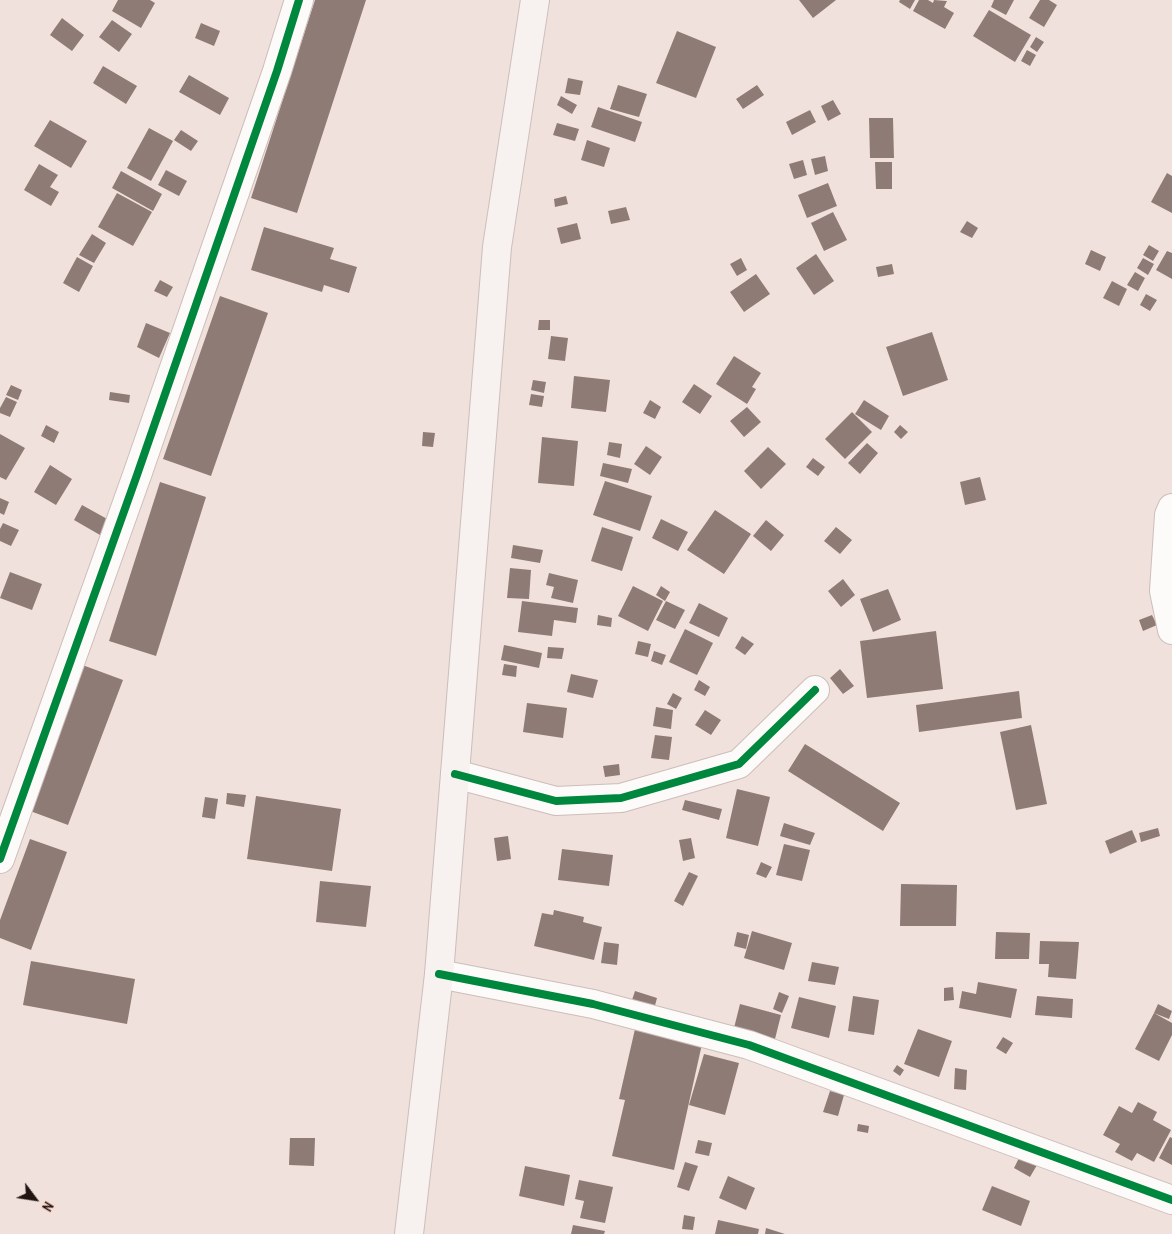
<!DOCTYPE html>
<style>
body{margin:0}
#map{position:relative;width:1172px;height:1234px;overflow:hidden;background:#f1e1dc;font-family:"Archivo Narrow",sans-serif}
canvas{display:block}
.north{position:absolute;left:10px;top:1174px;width:50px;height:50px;-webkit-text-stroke:4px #fadcd3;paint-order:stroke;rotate:121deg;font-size:14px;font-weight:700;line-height:20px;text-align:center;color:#221511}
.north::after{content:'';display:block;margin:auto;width:18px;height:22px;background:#221511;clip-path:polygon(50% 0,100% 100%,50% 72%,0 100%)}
</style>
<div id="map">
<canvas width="1172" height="1234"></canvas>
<div class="north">N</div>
</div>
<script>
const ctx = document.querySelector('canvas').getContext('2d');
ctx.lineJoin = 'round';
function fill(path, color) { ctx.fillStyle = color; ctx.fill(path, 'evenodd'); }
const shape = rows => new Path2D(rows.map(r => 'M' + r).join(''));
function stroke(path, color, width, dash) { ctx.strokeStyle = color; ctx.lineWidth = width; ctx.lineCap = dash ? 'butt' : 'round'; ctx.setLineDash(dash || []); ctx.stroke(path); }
fill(shape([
 [118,0,150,0,155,3,141,28,112,11],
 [315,0,366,0,297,213,251,198],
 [799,0,836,0,813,18],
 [900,0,915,0,910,9,899,2],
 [919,0,928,0,933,3,934,0,947,1,944,7,954,13,945,29,913,11],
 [994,0,1014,0,1006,15,991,7],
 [1040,0,1049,0,1057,5,1044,27,1029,18],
 [989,10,1031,35,1015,62,973,36],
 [62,18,84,35,72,51,50,35],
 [112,20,132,34,119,52,99,37],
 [201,23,220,31,214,46,195,38],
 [677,31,716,47,696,98,656,83],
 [1036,37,1044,42,1037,52,1030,47],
 [1027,50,1036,55,1030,66,1021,61],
 [103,66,137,86,126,104,93,83],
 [189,75,229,98,220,115,179,92],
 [568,78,583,81,580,95,565,93],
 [618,85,647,94,639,117,610,109],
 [757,85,764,95,743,109,736,99],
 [561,96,577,105,572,114,557,105],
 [833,100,841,114,828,121,821,106],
 [598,107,642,122,635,142,591,127],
 [810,110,816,122,792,135,786,122],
 [869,118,893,118,894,158,870,158],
 [50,120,87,141,71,168,34,146],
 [557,123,579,129,575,141,553,135],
 [149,128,173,141,151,181,127,168],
 [181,130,198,141,191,151,174,140],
 [587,140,610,148,604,167,581,160],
 [825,156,828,171,815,175,811,159],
 [803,160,807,175,794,179,789,164],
 [875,162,892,162,892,189,876,189],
 [39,164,58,175,50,187,59,192,51,206,24,190],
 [166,170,187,181,179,196,158,185],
 [121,171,162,194,153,211,112,188],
 [1167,173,1172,176,1172,213,1151,202],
 [828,183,837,206,807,218,798,195],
 [117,193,152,212,133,246,98,227],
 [566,196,568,204,555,207,554,199],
 [626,207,630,220,611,224,608,211],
 [833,212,847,240,824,251,811,223],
 [967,221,978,228,972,238,960,232],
 [577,223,581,239,561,244,557,228],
 [264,227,334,248,330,259,357,267,349,293,324,285,322,292,251,270],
 [92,234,106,243,94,263,79,255],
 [1149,245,1159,251,1153,261,1143,255],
 [1091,250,1106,257,1100,271,1085,264],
 [1167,251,1172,253,1172,279,1156,270],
 [816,254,834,281,814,295,796,268],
 [77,257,93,266,79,292,63,283],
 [741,258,747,270,737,276,730,264],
 [1143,258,1154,264,1148,275,1137,268],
 [892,264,894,274,878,277,876,267],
 [1135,272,1145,278,1138,291,1127,285],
 [756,274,770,294,744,312,730,292],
 [160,280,173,287,167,297,154,291],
 [1112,281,1127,289,1119,306,1103,298],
 [1146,294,1157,300,1150,311,1140,305],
 [220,296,268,313,211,476,163,459],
 [539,320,550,320,550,330,538,330],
 [146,323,170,333,159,358,137,347],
 [932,332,948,380,903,396,886,347],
 [551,336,568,338,565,361,548,359],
 [734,356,761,373,752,387,756,389,747,404,716,384],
 [574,376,610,380,606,412,571,408],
 [533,380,546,382,544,393,531,390],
 [694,384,712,396,700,414,682,402],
 [11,385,22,390,18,400,6,395],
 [110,392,130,395,129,403,109,400],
 [531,394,544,396,542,407,529,405],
 [6,397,17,402,10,417,0,413,0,408],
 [650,400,661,407,655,419,643,413],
 [864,400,889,416,881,430,855,414],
 [747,407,761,422,744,437,730,421],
 [852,412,872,432,845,459,825,439],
 [46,425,59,432,54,443,41,436],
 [900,425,908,432,901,439,894,432],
 [423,432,435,433,433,447,422,446],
 [0,434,25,448,6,480,0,477],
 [542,437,578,441,574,486,538,483],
 [609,442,622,444,620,458,607,455],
 [867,443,878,453,860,474,848,463],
 [646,446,662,457,650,475,634,464],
 [768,447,786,464,761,489,744,471],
 [813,458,825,467,818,476,806,467],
 [603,463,632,469,628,483,600,476],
 [50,465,72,479,56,505,34,492],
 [980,477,986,500,965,505,960,482],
 [605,481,652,496,640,531,593,515],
 [160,482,206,497,156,656,109,641],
 [0,498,9,502,4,515,0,513],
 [82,505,109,520,100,535,74,520],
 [715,510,751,534,724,574,687,550],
 [661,519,688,532,678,551,652,538],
 [766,520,784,535,771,551,753,536],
 [3,523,19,530,11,546,0,541,0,529],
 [602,527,633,537,622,571,591,561],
 [836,527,852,540,840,554,824,541],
 [513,545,543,550,540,563,511,558],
 [510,568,531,570,529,599,507,598],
 [10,572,42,584,32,610,0,598],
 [549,573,578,580,573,603,551,598,554,587,546,585],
 [843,579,855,595,841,607,828,591],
 [633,586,663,601,648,631,618,616],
 [661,586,670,592,665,601,656,595],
 [888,589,901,620,873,632,860,599],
 [522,601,578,608,576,623,554,620,552,636,518,632],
 [666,601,685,610,675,629,656,620],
 [699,603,728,618,719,637,689,623],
 [598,615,612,618,611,627,597,625],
 [1152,615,1157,625,1143,631,1139,620],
 [685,629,713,643,697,675,669,662],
 [936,631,943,689,867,698,860,641],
 [742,636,754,644,745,655,735,648],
 [638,641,651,644,648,657,635,654],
 [504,645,542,653,539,668,501,660],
 [548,647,564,648,562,659,547,658],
 [654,651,666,655,662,665,651,661],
 [77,663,123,680,68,825,22,808],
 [504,664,517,666,516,677,502,675],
 [840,669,854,686,843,694,830,678],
 [571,674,598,680,593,698,567,692],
 [699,680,710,687,705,696,694,690],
 [1019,691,1022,718,919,732,916,705],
 [673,693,682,698,676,709,667,704],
 [527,703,567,708,563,738,523,732],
 [656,707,673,710,671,729,653,726],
 [705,710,721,720,711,735,695,725],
 [1031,725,1047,804,1016,810,1000,732],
 [655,735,672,737,669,760,651,758],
 [805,744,900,803,883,831,788,771],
 [619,764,620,775,605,777,603,766],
 [737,789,770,797,758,846,726,838],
 [227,793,246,795,244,807,226,804],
 [256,796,341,809,332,871,247,859],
 [205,797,218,799,215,819,202,817],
 [685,800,722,809,719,820,682,810],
 [784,823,815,833,810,845,780,836],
 [1158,828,1160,836,1141,842,1139,833],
 [1132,830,1137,842,1110,854,1105,841],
 [508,836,511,859,497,861,494,838],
 [691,838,695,858,683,861,679,840],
 [30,839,67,852,31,950,0,938,0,920],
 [784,844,810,850,802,881,776,875],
 [562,849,613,855,609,886,558,880],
 [761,862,772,867,766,878,756,874],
 [689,872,698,876,683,906,674,901],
 [320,881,371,886,366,927,316,922],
 [901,884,957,885,956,926,900,926],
 [554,910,584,917,583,922,602,927,594,960,534,946,542,913,553,915],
 [752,931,792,943,784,970,744,958],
 [737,932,749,935,746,949,734,946],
 [996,932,1030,933,1029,959,995,959],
 [1040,941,1079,942,1076,979,1048,977,1049,964,1039,964],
 [604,942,619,944,617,965,601,963],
 [31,961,135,979,127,1024,23,1005],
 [812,962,839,967,835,985,808,981],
 [978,982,1017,989,1011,1018,959,1008,962,991,976,994],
 [953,987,954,1000,944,1001,944,988],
 [635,991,657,998,653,1013,630,1006],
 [779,992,789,996,782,1013,773,1009],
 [853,996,879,1000,874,1035,848,1031],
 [1037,996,1073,999,1072,1018,1035,1015],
 [799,997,836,1006,829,1038,791,1028],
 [740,1004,781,1015,774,1043,733,1032],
 [1158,1004,1172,1011,1169,1019,1154,1013],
 [1154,1013,1172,1023,1172,1035,1159,1061,1135,1049],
 [635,1029,702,1044,674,1170,612,1156,625,1100,619,1099],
 [918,1029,952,1041,939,1077,904,1064],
 [1003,1037,1013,1043,1006,1054,996,1048],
 [704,1054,739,1063,725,1115,689,1105],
 [897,1065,904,1070,900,1076,893,1071],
 [955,1068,967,1070,966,1090,954,1089],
 [830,1091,844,1095,838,1116,823,1112],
 [1138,1102,1157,1112,1153,1120,1171,1130,1154,1162,1137,1153,1132,1161,1115,1152,1120,1144,1103,1135,1119,1106,1132,1113],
 [858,1124,869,1126,868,1133,857,1131],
 [1170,1137,1172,1138,1172,1165,1159,1158],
 [290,1138,315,1138,314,1166,289,1165],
 [698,1140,712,1143,709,1156,695,1153],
 [1020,1156,1037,1165,1030,1177,1014,1168],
 [685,1162,698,1166,689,1191,677,1187],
 [525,1166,570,1175,564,1206,519,1196],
 [728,1176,755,1188,746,1210,719,1198],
 [579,1180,613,1187,605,1223,580,1218,584,1201,575,1199],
 [992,1186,1030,1201,1021,1226,982,1210],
 [684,1215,695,1217,693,1230,682,1229],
 [718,1220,759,1229,758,1234,715,1234],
 [573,1225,605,1231,604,1234,571,1234],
 [766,1228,785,1234,765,1234]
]), '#8f7b75');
const street = shape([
 [1172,508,1169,515,1164,591,1172,630],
 [455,774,556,801,621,798,739,764,815,690],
 [0,859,137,475,277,71,299,0],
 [439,974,593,1004,749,1045,1172,1200]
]);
const secondary = shape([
 [409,1234,439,974,497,247,535,0]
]);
stroke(street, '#ccbeba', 30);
stroke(secondary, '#ccbeba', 30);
stroke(street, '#fdfafa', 28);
stroke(secondary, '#f7f1f0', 28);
stroke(shape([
 [455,774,556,801,621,798,739,764,815,690],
 [0,859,137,475,277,71,299,0],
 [439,974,593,1004,749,1045,1172,1200]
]), '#00873e', 8);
</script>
